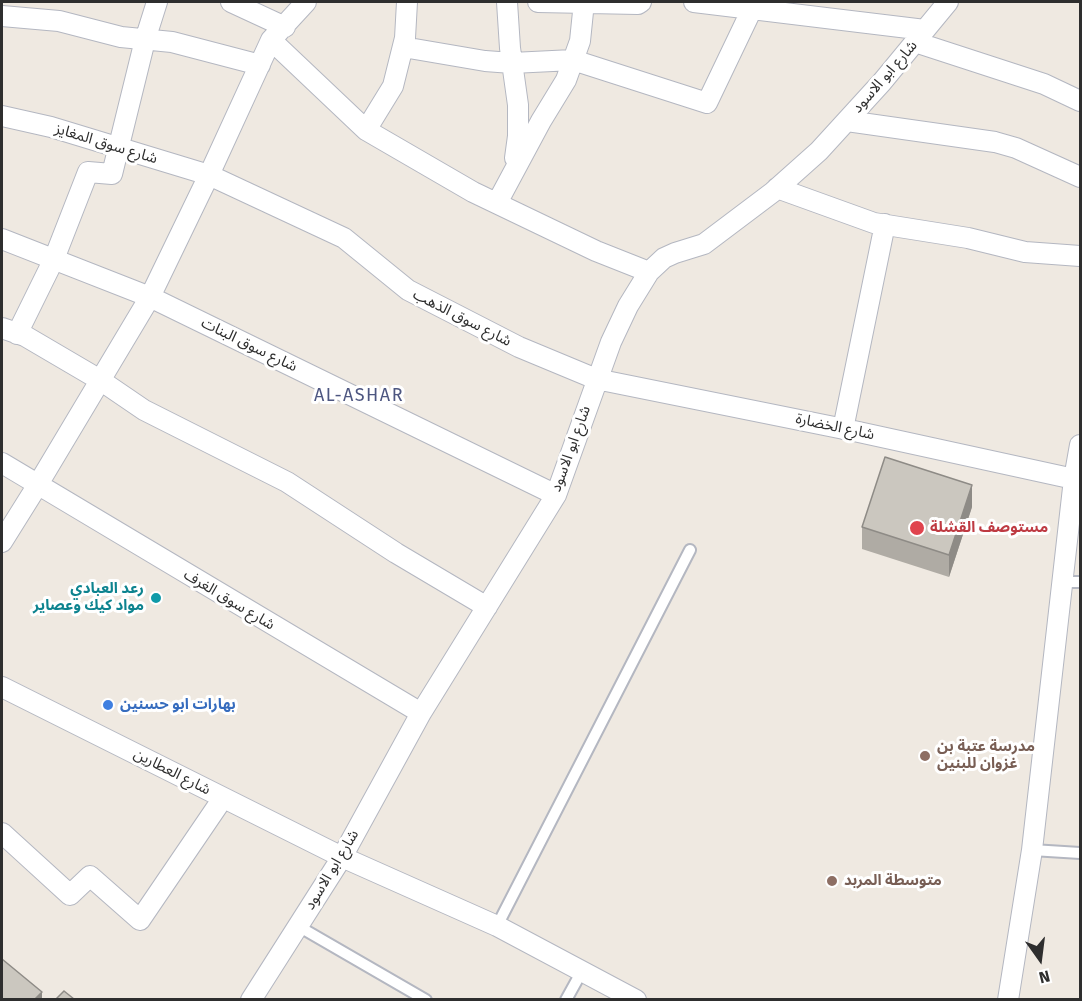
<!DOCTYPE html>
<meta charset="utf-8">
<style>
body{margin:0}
#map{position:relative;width:1082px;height:1001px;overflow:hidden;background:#efe9e1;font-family:"Fira Sans",sans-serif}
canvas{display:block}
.frame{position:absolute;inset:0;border:3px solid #2e2e2e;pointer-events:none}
.north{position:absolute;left:1010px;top:929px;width:60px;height:60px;-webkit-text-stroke:4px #fff;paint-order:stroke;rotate:166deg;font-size:16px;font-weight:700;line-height:24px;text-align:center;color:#2e2e2e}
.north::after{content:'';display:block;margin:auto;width:21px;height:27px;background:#2e2e2e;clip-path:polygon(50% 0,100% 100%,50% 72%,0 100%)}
</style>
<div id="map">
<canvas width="1082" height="1001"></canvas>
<div class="frame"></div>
<div class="north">N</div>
</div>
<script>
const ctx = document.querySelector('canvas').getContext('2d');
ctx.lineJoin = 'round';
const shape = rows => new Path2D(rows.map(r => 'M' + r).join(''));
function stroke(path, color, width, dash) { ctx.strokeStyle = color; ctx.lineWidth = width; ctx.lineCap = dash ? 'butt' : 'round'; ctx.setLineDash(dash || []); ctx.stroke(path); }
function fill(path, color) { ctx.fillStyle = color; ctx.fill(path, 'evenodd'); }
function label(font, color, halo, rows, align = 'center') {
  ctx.font = font + ' "Fira Sans","Noto Sans Arabic",sans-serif'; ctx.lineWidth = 6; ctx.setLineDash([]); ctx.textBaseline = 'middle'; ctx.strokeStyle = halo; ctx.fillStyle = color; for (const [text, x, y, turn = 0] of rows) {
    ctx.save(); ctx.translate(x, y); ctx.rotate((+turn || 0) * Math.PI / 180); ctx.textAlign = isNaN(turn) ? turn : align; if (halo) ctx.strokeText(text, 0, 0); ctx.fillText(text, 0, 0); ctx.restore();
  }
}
const lane = shape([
 [1063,582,1080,582],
 [1032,850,1080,853],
 [298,926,426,1000],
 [497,926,690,550],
 [566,1000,582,971]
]);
const street = shape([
 [231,2,285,27],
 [507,2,510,48,518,105,518,136,515,158],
 [538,2,638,4,641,2],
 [694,2,925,30],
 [2,16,59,21,121,37,172,42,260,65],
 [271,40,366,130,473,192,596,251,649,272],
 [915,42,1044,84,1080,101],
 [403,47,485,61,512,63,573,60,707,103,752,9],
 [2,116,51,127,209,175,344,238,408,290,519,347,596,379,854,431,1074,479],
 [847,121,995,142,1016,148,1080,177],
 [366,130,393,86,405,38,407,2],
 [777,188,874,223,968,238,1025,252,1080,256],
 [497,203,541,121,566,80,580,41,584,2],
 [2,239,150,297,556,495],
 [2,328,25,336,100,380,144,410,287,482,396,553,487,607],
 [17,334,54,259,88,172,112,174,145,40,157,2],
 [843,429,885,224],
 [2,463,421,713],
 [2,542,37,486,150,297,209,175,271,40,306,2],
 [2,687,342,857,497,926,636,1000],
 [2,833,70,895,90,876,140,920,223,798],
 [251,1000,342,857,421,713,556,495,611,342,628,306,649,272,664,258,675,253,704,244,773,192,819,151,882,82,948,2],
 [1008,1000,1032,850,1074,479,1080,445]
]);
stroke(lane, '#b4b7c1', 14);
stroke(street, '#b4b7c1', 22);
stroke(lane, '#fff', 10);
stroke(street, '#fff', 20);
fill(shape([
 [972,507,949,577,862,549,862,527]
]), '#afaba4');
fill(shape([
 [972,485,972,507,949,577,949,555],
 [42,992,42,999,35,999]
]), '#8e8b86');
const building = shape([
 [885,457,972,485,949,555,862,527,885,457],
 [2,959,42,992,35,999,2,999,2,959],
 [64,991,74,999,56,999,64,991]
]);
fill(building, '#cbc7bf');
stroke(building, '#8e8b86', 1.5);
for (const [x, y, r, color] of [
 [917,528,8,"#e0444e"],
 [156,598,6,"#0f9aa8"],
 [108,705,6,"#3f7fe0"],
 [925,756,6,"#8d6e63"],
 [832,881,6,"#8d6e63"]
]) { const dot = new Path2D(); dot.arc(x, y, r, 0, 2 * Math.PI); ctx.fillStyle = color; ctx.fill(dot); stroke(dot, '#fff', 2); }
label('15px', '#2e2e2e', '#fff', [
 ["شارع ابو الاسود",885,77,-49],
 ["شارع سوق المغايز",106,144,17],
 ["شارع سوق الذهب",462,318,27],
 ["شارع سوق البنات",249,345,26],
 ["شارع الخضارة",835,427,12],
 ["شارع ابو الاسود",571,449,-70],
 ["شارع سوق الغرف",229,600,31],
 ["شارع العطارين",172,772,27],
 ["شارع ابو الاسود",332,870,-59]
]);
label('bold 15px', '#be3a42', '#fff', [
 ["مستوصف القشلة",930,528]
], 'left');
label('bold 15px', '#0d838f', '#fff', [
 ["رعد العبادي",144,589],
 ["مواد كيك وعصاير",144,606]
], 'right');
label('bold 15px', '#366cbe', '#fff', [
 ["بهارات ابو حسنين",120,705]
], 'left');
label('bold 15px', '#785e54', '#fff', [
 ["مدرسة عتبة بن",937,747],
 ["غزوان للبنين",937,764],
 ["متوسطة المربد",844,881]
], 'left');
ctx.letterSpacing = '1.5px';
label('18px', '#4d5680', '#fff', [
 ["AL-ASHAR",359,396]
]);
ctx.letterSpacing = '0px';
</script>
